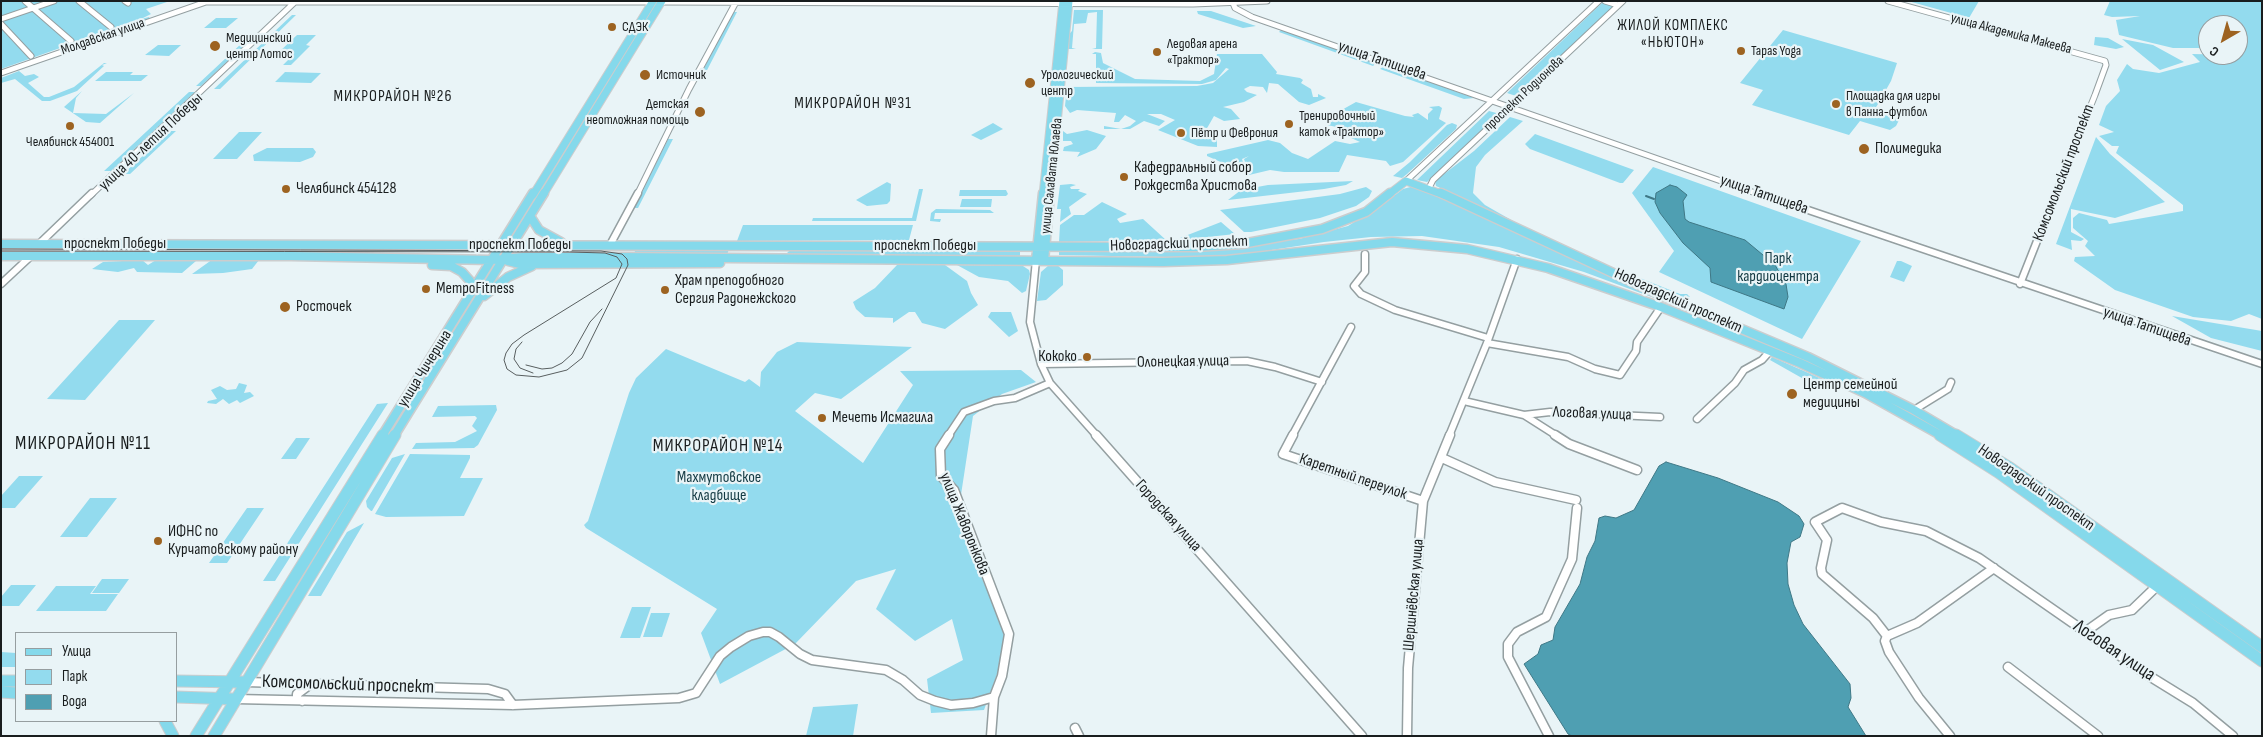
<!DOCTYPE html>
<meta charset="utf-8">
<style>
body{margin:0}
#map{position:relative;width:2263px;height:737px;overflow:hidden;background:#e9f4f7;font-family:"Sofia Sans Condensed",sans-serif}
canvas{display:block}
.frame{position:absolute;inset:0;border:2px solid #191d1e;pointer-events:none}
.legend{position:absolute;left:15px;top:632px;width:162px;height:90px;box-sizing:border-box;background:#e9f4f7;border:1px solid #969ea0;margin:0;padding:6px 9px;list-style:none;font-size:15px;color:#191d1e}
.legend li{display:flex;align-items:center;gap:10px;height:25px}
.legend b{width:25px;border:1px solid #969ea0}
.north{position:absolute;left:2198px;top:15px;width:50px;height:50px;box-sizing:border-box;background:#e9f4f7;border:1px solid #969ea0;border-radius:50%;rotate:218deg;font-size:14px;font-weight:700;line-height:20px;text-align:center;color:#191d1e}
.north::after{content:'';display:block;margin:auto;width:18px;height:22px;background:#9d6321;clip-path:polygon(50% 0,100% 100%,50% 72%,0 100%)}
</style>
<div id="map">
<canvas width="2263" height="737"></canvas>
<div class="frame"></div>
<ul class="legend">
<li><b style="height:6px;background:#85d9eb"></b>Улица</li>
<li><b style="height:14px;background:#93dbee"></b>Парк</li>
<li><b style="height:14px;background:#4f9fb2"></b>Вода</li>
</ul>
<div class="north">С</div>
</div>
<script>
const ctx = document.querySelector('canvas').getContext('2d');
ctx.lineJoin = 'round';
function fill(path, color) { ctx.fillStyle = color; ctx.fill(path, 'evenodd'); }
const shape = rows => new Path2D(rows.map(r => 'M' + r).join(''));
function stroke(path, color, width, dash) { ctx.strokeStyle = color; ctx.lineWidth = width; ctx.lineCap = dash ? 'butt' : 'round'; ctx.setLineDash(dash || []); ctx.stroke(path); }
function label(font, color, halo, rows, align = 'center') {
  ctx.font = font + ' "Sofia Sans Condensed",sans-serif'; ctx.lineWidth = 4.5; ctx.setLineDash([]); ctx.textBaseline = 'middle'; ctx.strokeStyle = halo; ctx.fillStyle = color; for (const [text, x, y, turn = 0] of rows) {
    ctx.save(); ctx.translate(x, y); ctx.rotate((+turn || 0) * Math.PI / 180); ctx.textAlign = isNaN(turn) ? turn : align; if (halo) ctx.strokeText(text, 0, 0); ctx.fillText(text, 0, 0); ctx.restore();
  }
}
fill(shape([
 [1,1,170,1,146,9,151,14,141,19,149,17,150,19,141,22,139,20,1,69],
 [1908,1,1979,1,1969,18],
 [2110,1,2262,1,2262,319,2249,314,2231,321,2193,317,2115,290,2074,261,2075,257,2095,256,2085,246,2088,241,2073,228,2073,218,2079,213,2107,220,2109,224,2183,211,2183,205,2116,153,2119,146,2112,146,2099,136,2114,132,2099,125,2106,106,2120,91,2117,80,2127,64,2133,69,2159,73,2200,62,2192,54,2238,55,2238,25,2208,25,2208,50,2204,48,2173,48,2119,35,2116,20,2140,16,2112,17,2104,15],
 [1603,2,1615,6,1519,97,1507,93],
 [1074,10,1103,10,1102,49,1092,49,1096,48,1097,12,1088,13,1086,23,1074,24,1072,48,1076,49,1066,49,1067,36,1072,31],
 [1197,11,1211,11,1256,26,1243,28,1198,14],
 [733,12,737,12,704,76,700,76],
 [292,15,296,15,220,89,214,89],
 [216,18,238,18,226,28,204,28],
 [1281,30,1285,30,1376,63,1373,66,1279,32],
 [1783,30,1897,63,1891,81,1874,111,1899,120,1896,126,1890,130,1860,121,1849,135,1752,105,1763,90,1740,83],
 [297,35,316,35,306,45,310,46,291,65,283,65,289,59,279,58,284,53,278,53],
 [2095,37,2108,38,2124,47,2116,49,2094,45],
 [2122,39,2153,45,2184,62,2160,70],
 [242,43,247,43,201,86,196,86],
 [158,45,181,45,169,56,145,55],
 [1095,52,1101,53,1103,63,1135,79,1200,81,1214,74,1217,54,1262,54,1277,72,1276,74,1300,78,1303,80,1301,83,1311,89,1313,97,1318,97,1318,94,1326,98,1309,105,1299,102,1278,84,1269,83,1267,93,1263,87,1250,86,1244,89,1247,92,1257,95,1244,102,1223,107,1231,109,1240,119,1224,121,1214,116,1206,130,1217,138,1217,147,1198,146,1158,130,1175,120,1161,114,1147,114,1165,121,1159,126,1144,121,1130,129,1104,129,1104,126,1121,129,1130,126,1136,121,1125,115,1119,122,1114,122,1116,113,1077,110,1070,113,1065,106,1067,87,1197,86,1213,83,1229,69,1226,68,1216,80,1202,84,1096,83,1096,54,1092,54],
 [104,63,107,63,102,65,104,66,77,91,50,101,42,101,15,79,1,83,1,78,19,71,25,76,34,74,39,77,28,83,44,97,49,97,74,87],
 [1385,65,1424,80,1474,98,1464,99,1380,69],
 [106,72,133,72,130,75,148,75,141,81,95,81],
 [285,72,321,73,311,83,275,82],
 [82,91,76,98,73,113,106,114,134,93,100,123,86,122,64,107],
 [189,92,195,92,111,171,104,171],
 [1356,102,1405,116,1414,117,1412,115,1418,113,1428,120,1428,114,1433,109,1429,107,1439,106,1442,108,1439,119,1446,123,1403,162,1390,166,1386,161,1347,155,1339,172,1284,172,1270,170,1249,175,1244,159,1249,156,1242,159,1246,173,1207,156,1207,154,1268,140,1280,143,1292,153,1308,159,1335,141,1350,144,1360,142,1349,137,1356,131,1327,125,1338,112],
 [1489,111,1500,114,1427,182,1417,180],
 [1510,117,1523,121,1485,155,1476,167,1473,193,1485,205,1520,225,1436,186,1435,181,1474,151],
 [993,123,1003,129,981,140,971,135],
 [1452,123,1457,125,1456,129,1407,174,1402,178,1393,176,1410,162,1447,125],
 [1087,130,1106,136,1096,149,1077,157,1080,152,1063,151,1064,147,1073,144,1071,141,1063,141,1063,131,1067,134],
 [170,131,176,131,130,174,123,174],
 [239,132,262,132,237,159,213,159],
 [1535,134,1634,170,1623,183,1620,183,1530,149,1525,144],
 [2096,137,2110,154,2165,202,2115,218,2071,209,2071,232,2084,239,2081,241,2071,240,2072,250,2056,244],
 [668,139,673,139,638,208,634,208],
 [267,148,313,148,316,152,313,157,300,162,254,161,253,155],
 [1653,167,1861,241,1802,339,1659,272,1674,251,1632,193],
 [1353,181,1346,185,1324,189,1228,200,1241,190,1268,185],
 [887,182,891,184,890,201,887,204,867,206,856,200],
 [1071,184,1076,185,1070,187,1071,189,1080,189,1078,191,1087,194,1069,207,1071,214,1060,222,1061,209,1057,209,1060,185],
 [1414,186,1525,233,1654,294,1807,357,1910,408,2000,463,2262,649,2262,654,2005,471,1953,436,1903,408,1798,356,1665,302,1584,272,1499,247,1422,236,1371,237,1324,242,1219,258,1059,255,1059,248,1179,249,1299,239,1348,226,1386,202,1403,189],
 [1366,187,1372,191,1369,197,1356,206,1320,218,1251,232,1244,232,1220,210,1340,194],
 [919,189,923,189,916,221,812,221,813,218,912,218],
 [960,190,1006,190,1008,194,1006,196,959,196],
 [962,199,992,199,991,207,960,207],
 [1102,202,1127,214,1117,219,1120,223,1143,219,1166,240,1059,242,1060,225,1074,215,1084,215],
 [936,209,990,210,994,213,935,213,934,219,941,219,940,222,930,221,931,213],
 [1221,222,1235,234,1181,240,1180,238],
 [743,225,913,225,909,240,737,241],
 [636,249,729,249,727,255,633,255],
 [790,250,1020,251,1020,256,964,257,791,255,787,253],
 [213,259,259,260,252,269,223,273,192,274],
 [142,260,148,265,156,260,196,261,182,273,137,272,134,268,118,272,92,269,103,262],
 [1897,261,1901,261,1912,266,1904,282,1890,277],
 [897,265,945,265,967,281,971,293,978,305,945,329,922,323,915,312,909,312,893,323,893,318,865,317,856,309,853,302,875,288],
 [957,265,1023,266,1029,270,1030,274,1026,291,1022,293,1008,281,979,277],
 [1049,265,1057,265,1063,270,1063,285,1046,300,1037,301,1041,272],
 [1635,276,1680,294,1687,294,1690,297,1678,299,1633,279],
 [991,312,1011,312,1018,331,1009,337,988,317],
 [2172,316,2262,331,2262,351,2211,338],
 [119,320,155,320,85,400,47,399],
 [797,342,912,347,841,399,815,393,795,411,863,463,913,385,900,371,1021,370,1036,382,1002,394,973,416,957,521,1009,641,984,710,931,713,927,679,963,660,952,619,915,641,876,609,896,569,856,581,795,644,720,684,701,633,717,609,586,528,584,525,588,521,629,393,636,378,666,349,745,382,749,379,760,387,761,372,777,352],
 [1772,357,1804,371,1831,383,1828,386,1816,386,1770,360],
 [239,383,247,385,244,393,250,392,254,396,240,403,237,400,229,404,223,399,216,404,207,403,208,401,217,399,211,390,220,386,227,390,236,389],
 [388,403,275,581,263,581,377,404],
 [496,405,497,410,478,445,474,448,412,449,416,443,455,442,477,431,472,426,477,418,475,416,432,417,438,406],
 [296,438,310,438,296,459,281,459],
 [405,454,372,511,371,511,367,507,366,501,392,458],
 [410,454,470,455,470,458,460,478,483,478,464,516,386,517,375,514],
 [19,476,43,476,15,508,1,508,1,496],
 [90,498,117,498,87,537,60,537],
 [247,508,264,508,227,563,209,563],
 [364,523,321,596,308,596,347,532],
 [102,579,129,579,119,593,92,593],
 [11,585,36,585,19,606,1,606,1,597],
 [56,586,96,586,90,594,118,594,106,611,36,611],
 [632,607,651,607,640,638,620,638],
 [651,613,670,613,662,637,643,637],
 [1,652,16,653,16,667,1,667],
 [858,704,853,736,806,736,813,707]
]), '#93dbee');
const water = shape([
 [1670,185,1677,187,1687,195,1683,201,1685,219,1689,222,1745,240,1775,265,1786,284,1788,297,1784,309,1711,282,1710,268,1683,243,1660,213,1655,202,1656,193,1670,185],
 [1666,462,1718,478,1778,502,1799,516,1804,524,1800,537,1791,542,1787,563,1788,584,1794,605,1803,624,1850,684,1851,698,1848,707,1866,736,1572,736,1568,734,1524,664,1538,654,1541,645,1553,640,1555,627,1580,584,1587,557,1595,541,1599,518,1605,516,1616,518,1634,510,1659,466,1666,462]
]);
fill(water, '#4f9fb2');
stroke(water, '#3f7886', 1);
stroke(shape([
 [1646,196,1654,199]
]), '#3f7886', 2);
const minorFar2 = shape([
 [25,1,71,41],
 [79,1,111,27],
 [125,1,128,3],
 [1605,1,1618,5],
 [1888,1,2105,61,2106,65,2095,95,2055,195],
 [661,2,1193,4,1267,1],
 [1233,3,1235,8,1252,17,1761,195],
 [1,19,54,1],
 [1,24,31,56],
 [1,73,206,2,652,2],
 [1406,181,1599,1],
 [1429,188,1433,180,1623,1],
 [91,195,296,1],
 [637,195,689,89,736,2]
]);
const minorFar1 = shape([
 [1758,193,2262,364],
 [39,244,92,193],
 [610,245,638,193],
 [1365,254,1365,272,1354,286,1361,294,1395,310,1488,338],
 [1036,260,1030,322,1041,364,1050,383,1097,436],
 [1,284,31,256],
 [2020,284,2056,193],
 [1487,343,1568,357,1595,369,1620,375,1636,351,1637,342,1661,307],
 [1041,364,1247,361,1275,367,1322,382],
 [1464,401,1524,415,1557,436],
 [1914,410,1948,389,1951,382],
 [1524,415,1550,412,1660,417],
 [1697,419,1735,383,1744,370,1762,360,1770,351],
 [948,436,964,412,994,401,1015,398,1050,383],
 [1292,436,1351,327],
 [1449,436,1487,343,1517,259]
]);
const minor = shape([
 [949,435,940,449,941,476,954,490,1009,634,1002,676,994,697,991,736],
 [1096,435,1362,736],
 [1293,435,1283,454,1423,501],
 [1555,435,1569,444,1637,470],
 [1442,458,1495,482,1576,500],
 [2085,632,2109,615,2132,610,2157,586],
 [1887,636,1873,618,1822,574,1821,568,1827,540,1815,522,1842,508,1881,522,1926,531,1979,558,2146,674,2193,703,2233,736],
 [2008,667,2098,736],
 [246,682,488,689,505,694,513,705],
 [236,699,513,705,679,698,696,693,720,656,731,647,749,636,763,632,770,632,779,637,800,654,812,660,886,670,903,680,920,695,935,701,951,705,973,703,994,697],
 [302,701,297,699,297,694,309,685],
 [1075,728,1079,736],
 [1407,736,1408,668,1423,501,1450,435],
 [1549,736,1508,657,1508,644,1517,632,1546,617,1572,559,1577,508],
 [1950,736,1919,698,1889,652,1885,641,1887,636,1917,623,1994,568]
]);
const majorFar2 = shape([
 [533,195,653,1],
 [543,195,662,1],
 [1043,195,1063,1],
 [1050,195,1069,1],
 [1388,195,1406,181,1444,195]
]);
const majorFar1 = shape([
 [1441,193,1654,292,1808,357,1914,410,1958,436],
 [530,216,539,230,561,242],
 [1,244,1196,247,1242,244,1322,229,1366,212,1390,193],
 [1,256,291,256,492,260,523,257,617,257,1163,262,1227,260,1392,242,1467,249,1548,268,1661,307,1800,363,1865,393,1942,436],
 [1036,260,1043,193],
 [508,261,520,264,720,263],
 [1044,261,1050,193],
 [432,265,451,266,462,272,470,281,472,292],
 [484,296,508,277,532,266],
 [382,436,533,193],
 [394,436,544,193]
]);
const major = shape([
 [1940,435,1998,472,2262,661],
 [1956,435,2010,468,2262,647],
 [1,681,16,681],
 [176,681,246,682],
 [1,692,16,693],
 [176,697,236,699],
 [165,721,173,736],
 [196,736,383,435],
 [214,736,395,435]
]);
stroke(minorFar2, '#949fa1', 7);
stroke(minorFar1, '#949fa1', 9);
stroke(minor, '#949fa1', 11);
stroke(majorFar2, '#cccdce', 9);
stroke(majorFar1, '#cccdce', 11);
stroke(major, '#cccdce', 13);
stroke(minorFar2, '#fff', 5);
stroke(minorFar1, '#fff', 6);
stroke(minor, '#fff', 8);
stroke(majorFar2, '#85d9eb', 7);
stroke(majorFar1, '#85d9eb', 8);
stroke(major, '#85d9eb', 11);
stroke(shape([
 [1,249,601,251,622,254,627,259,628,265,582,358,567,370,539,377,516,375,507,369,504,360,506,353,512,344,524,335,616,278,622,264,617,257,605,253,569,252,1,251],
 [522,342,516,349,514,359,520,368,533,373],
 [526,365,542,369,552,368,562,363,572,354,590,322,602,309]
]), '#585e5f', 1);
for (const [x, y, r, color] of [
 [612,27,5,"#9d6321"],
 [215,46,6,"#9d6321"],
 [1741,51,5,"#9d6321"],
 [1157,52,5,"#9d6321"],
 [645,75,6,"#9d6321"],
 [1030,83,6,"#9d6321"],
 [1836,104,5,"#9d6321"],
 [700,112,6,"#9d6321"],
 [1289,124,5,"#9d6321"],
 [70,126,5,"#9d6321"],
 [1181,133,5,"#9d6321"],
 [1864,149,6,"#9d6321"],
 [1124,177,5,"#9d6321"],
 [286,189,5,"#9d6321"],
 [426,289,5,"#9d6321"],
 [665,290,5,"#9d6321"],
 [285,307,6,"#9d6321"],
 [1087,357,5,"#9d6321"],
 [1792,394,6,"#9d6321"],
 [822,418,5,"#9d6321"],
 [158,541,5,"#9d6321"]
]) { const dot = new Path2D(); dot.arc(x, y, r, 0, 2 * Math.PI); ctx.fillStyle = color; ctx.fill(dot); stroke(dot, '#e9f4f7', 2); }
label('14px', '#191d1e', '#e9f4f7', [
 ["СДЭК",622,27],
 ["Медицинский",226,38],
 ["центр Лотос",226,54],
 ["Ледовая арена",1167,44],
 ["«Трактор»",1167,60],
 ["Tapas Yoga",1751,51],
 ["Источник",656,75],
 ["Урологический",1041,75],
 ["центр",1041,91],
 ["Площадка для игры",1846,96],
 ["в Панна-футбол",1846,112],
 ["Детская",689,104,"right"],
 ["неотложная помощь",689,120,"right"],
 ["Тренировочный",1299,116],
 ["каток «Трактор»",1299,132],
 ["Пётр и Феврония",1191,133],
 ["Челябинск 454001",70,142,"center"]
], 'left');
label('14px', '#191d1e', '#e9f4f7', [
 ["улица Академика Макеева",2011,34,15],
 ["Молдавская улица",103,37,-19],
 ["проспект Родионова",1524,94,-43],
 ["улица Салавата Юлаева",1052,176,-84]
]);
ctx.letterSpacing = '1px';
label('15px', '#191d1e', '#e9f4f7', [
 ["ЖИЛОЙ КОМПЛЕКС",1673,26],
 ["«НЬЮТОН»",1673,43]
]);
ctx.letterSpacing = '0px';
label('16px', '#191d1e', '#e9f4f7', [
 ["улица Татищева",1382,61,19],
 ["улица 40-летия Победы",151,142,-43],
 ["Комсомольский проспект",2064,173,-69],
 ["улица Татищева",1764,195,19],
 ["проспект Победы",115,244],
 ["Новоградский проспект",1179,244,-2],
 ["проспект Победы",520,245],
 ["проспект Победы",925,246],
 ["Новоградский проспект",1678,301,24],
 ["улица Татищева",2147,327,19],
 ["Олонецкая улица",1183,362,-1],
 ["улица Чичерина",425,369,-58],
 ["Логовая улица",1592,414,2],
 ["Каретный переулок",1353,477,19],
 ["Новоградский проспект",2036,488,35],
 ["Городская улица",1168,516,48],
 ["улица Жаворонкова",964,524,68],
 ["Шершнёвская улица",1414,595,-85]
]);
ctx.letterSpacing = '1px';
label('16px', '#191d1e', '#e9f4f7', [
 ["МИКРОРАЙОН №26",393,97],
 ["МИКРОРАЙОН №31",853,104]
]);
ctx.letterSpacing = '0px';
label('16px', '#191d1e', '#e9f4f7', [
 ["Полимедика",1875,149],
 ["Кафедральный собор",1134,168],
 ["Рождества Христова",1134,186],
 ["Челябинск 454128",296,189],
 ["Храм преподобного",675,281],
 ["Сергия Радонежского",675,299],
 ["МетроFitness",436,289],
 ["Росточек",296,307],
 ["Кококо",1077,357,"right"],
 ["Центр семейной",1803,385],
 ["медицины",1803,403],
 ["Мечеть Исмагила",832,418],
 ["ИФНС по",168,532],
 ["Курчатовскому району",168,550]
], 'left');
label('16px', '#143a43', '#e9f4f7', [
 ["Парк",1778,259],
 ["кардиоцентра",1778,277],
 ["Махмутовское",719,478],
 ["кладбище",719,496]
]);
ctx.letterSpacing = '1px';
label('18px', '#191d1e', '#e9f4f7', [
 ["МИКРОРАЙОН №14",718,446]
]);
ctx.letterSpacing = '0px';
ctx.letterSpacing = '1px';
label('19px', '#191d1e', '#e9f4f7', [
 ["МИКРОРАЙОН №11",83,444]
]);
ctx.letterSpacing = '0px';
label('19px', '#191d1e', '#e9f4f7', [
 ["Логовая улица",2114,651,34],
 ["Комсомольский проспект",348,685,2]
]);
</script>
